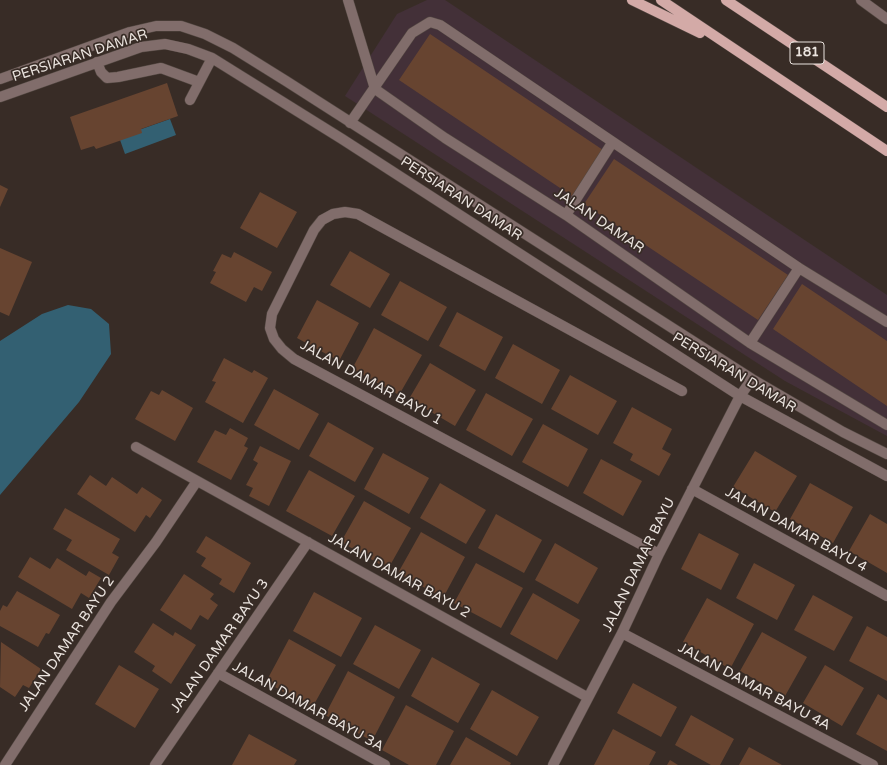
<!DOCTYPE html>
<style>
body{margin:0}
canvas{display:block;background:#382c26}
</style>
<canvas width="887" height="765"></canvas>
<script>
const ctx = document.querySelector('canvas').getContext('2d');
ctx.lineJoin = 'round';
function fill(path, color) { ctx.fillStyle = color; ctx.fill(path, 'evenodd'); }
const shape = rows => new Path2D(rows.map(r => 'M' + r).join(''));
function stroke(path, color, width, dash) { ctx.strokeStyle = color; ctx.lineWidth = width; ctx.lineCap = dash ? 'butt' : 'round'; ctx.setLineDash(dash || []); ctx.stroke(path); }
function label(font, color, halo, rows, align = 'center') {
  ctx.font = font + ' "Varela Round",sans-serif'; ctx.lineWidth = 3.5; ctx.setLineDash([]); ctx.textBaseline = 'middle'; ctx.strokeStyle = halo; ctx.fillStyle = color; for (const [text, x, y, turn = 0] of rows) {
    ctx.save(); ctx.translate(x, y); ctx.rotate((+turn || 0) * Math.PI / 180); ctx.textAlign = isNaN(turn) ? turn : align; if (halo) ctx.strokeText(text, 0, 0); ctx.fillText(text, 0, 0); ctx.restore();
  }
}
fill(shape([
 [427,0,445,0,887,295,887,436,785,381,345,96,397,14]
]), '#433038');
fill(shape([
 [170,119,176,135,125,154,119,137],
 [68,305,91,309,109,324,111,354,79,402,0,495,0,341,42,314]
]), '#336072');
fill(shape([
 [430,34,603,150,572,196,399,80],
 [167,83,178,116,141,129,142,133,96,149,94,146,81,150,70,117],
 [614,159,788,275,758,320,584,204],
 [0,185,8,189,0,207],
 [260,192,297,212,277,248,240,228],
 [0,248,32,262,9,316,0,312],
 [350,251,390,274,370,308,330,285],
 [234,252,272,272,262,291,254,287,246,302,210,283,216,272,213,271,222,254,231,258],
 [400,281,447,307,428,341,381,315],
 [802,284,887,341,887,406,773,329],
 [317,300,359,323,339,361,297,338],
 [457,312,503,337,485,371,439,346],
 [374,328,422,355,399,395,352,369],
 [513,344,560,370,542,404,495,378],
 [224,358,252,373,254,370,268,378,243,423,205,402,216,382,212,381],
 [430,363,476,390,455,426,409,399],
 [570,375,617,401,598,435,551,409],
 [274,389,319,414,299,450,254,425],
 [162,390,193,408,175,441,135,419,151,391,159,395],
 [486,393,533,419,512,456,466,430],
 [632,407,672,429,662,449,671,454,659,476,630,460,633,454,613,443],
 [328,422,374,448,355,482,309,456],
 [543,424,588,449,568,487,522,462],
 [230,428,248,438,244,446,248,448,231,480,197,462,215,430,226,435],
 [260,446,291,461,269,506,249,496,253,488,246,485,258,463,253,460],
 [755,451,797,476,775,512,733,487],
 [383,453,429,478,409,514,364,489],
 [601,459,642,481,623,516,583,493],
 [309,470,355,496,332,536,286,511],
 [90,475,106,486,112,477,137,494,142,487,162,500,150,518,146,515,135,532,77,494],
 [440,483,486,510,466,544,420,518],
 [810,483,853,507,833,543,790,519],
 [364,501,411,528,388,569,341,542],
 [65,508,120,539,112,553,119,557,109,575,66,550,72,540,53,529],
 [496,514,542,540,524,573,478,548],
 [870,514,887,524,887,573,849,551],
 [421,532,465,557,443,598,398,573],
 [699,533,739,554,721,590,681,569],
 [206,536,251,563,234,593,219,584,222,579,201,566,206,558,196,552],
 [555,543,598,568,578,604,535,580],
 [30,557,50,569,57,558,86,576,89,571,101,578,89,598,81,593,72,609,18,577],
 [476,563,523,588,501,628,454,603],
 [754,563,795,585,777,620,736,598],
 [184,574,214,594,210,599,218,605,208,620,200,615,191,630,160,610],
 [17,591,60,615,49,634,46,633,38,647,0,626,0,611,3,605,7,607],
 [314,592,362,618,341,657,293,631],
 [533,593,580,620,557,660,510,634],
 [813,595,853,617,834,651,794,630],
 [707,598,754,624,730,669,683,642],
 [153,623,173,636,175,632,196,645,171,684,152,671,155,666,134,652],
 [375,625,421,650,399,689,353,664],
 [867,626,887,637,887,681,849,661],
 [762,632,807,657,785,696,740,671],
 [289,639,336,665,312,708,266,682],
 [1,642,41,669,29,688,23,685,15,697,0,687],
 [432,657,480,684,458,723,411,696],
 [119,665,159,689,135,728,95,704],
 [825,665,864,688,842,726,803,703],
 [348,671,395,697,372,741,325,715],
 [633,683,677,707,661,737,617,713],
 [492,690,539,717,517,756,470,729],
 [878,694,887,700,887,751,856,734],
 [406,705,454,731,436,765,409,765,382,750],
 [691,715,734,739,720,765,711,765,675,745],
 [613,729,656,752,649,765,594,765],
 [249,734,297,760,294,765,232,765],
 [466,737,511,763,510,765,450,765],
 [749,747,782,765,739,765],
 [670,760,678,765,667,765]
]), '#674430');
const minor = shape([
 [348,0,375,89,445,138,566,215,750,343,887,425],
 [861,0,887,19],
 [97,62,101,72,107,78,118,77,161,68,199,82],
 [0,79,130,32,156,26,181,26,205,34,233,48,286,81,752,379,843,432,887,454],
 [0,97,141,47,165,44,188,49,212,58,342,139,740,396,887,476],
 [190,100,212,58],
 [350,123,412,33,430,22,440,25,799,268,887,322],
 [566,215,612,143],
 [750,343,799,268],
 [136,447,587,697],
 [692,489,887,596],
 [659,554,294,359,282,349,274,339,270,328,272,314,314,230,322,220,333,214,345,212,358,214,682,391],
 [622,633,873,765],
 [218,673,385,765],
 [5,765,111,602,156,542,197,481],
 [155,765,308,542],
 [553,765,622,633,659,554,740,396,752,379]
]);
const major = shape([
 [632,0,700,33],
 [661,0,887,151],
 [726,0,887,107]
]);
stroke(minor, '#544943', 11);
stroke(major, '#544943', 11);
stroke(minor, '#816d6b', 10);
stroke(major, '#d3aaa7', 10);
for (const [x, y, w] of [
 [807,53,34]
]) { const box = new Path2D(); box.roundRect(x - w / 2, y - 11, w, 22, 3); ctx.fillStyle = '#382c26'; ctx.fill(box); stroke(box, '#eae3de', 1); }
label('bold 13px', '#eae3de', null, [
 ["181",807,53]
]);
label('14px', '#eae3de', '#382c26', [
 ["PERSIARAN DAMAR",80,56,-18],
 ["PERSIARAN DAMAR",461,199,33],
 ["JALAN DAMAR",599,221,34],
 ["PERSIARAN DAMAR",734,373,31],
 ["JALAN DAMAR BAYU 1",371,383,29],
 ["JALAN DAMAR BAYU 4",796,530,29],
 ["JALAN DAMAR BAYU",639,565,-64],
 ["JALAN DAMAR BAYU 2",399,576,29],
 ["JALAN DAMAR BAYU 2",67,644,-56],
 ["JALAN DAMAR BAYU 3",220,646,-55],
 ["JALAN DAMAR BAYU 4A",754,687,28],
 ["JALAN DAMAR BAYU 3A",308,707,29]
]);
</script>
